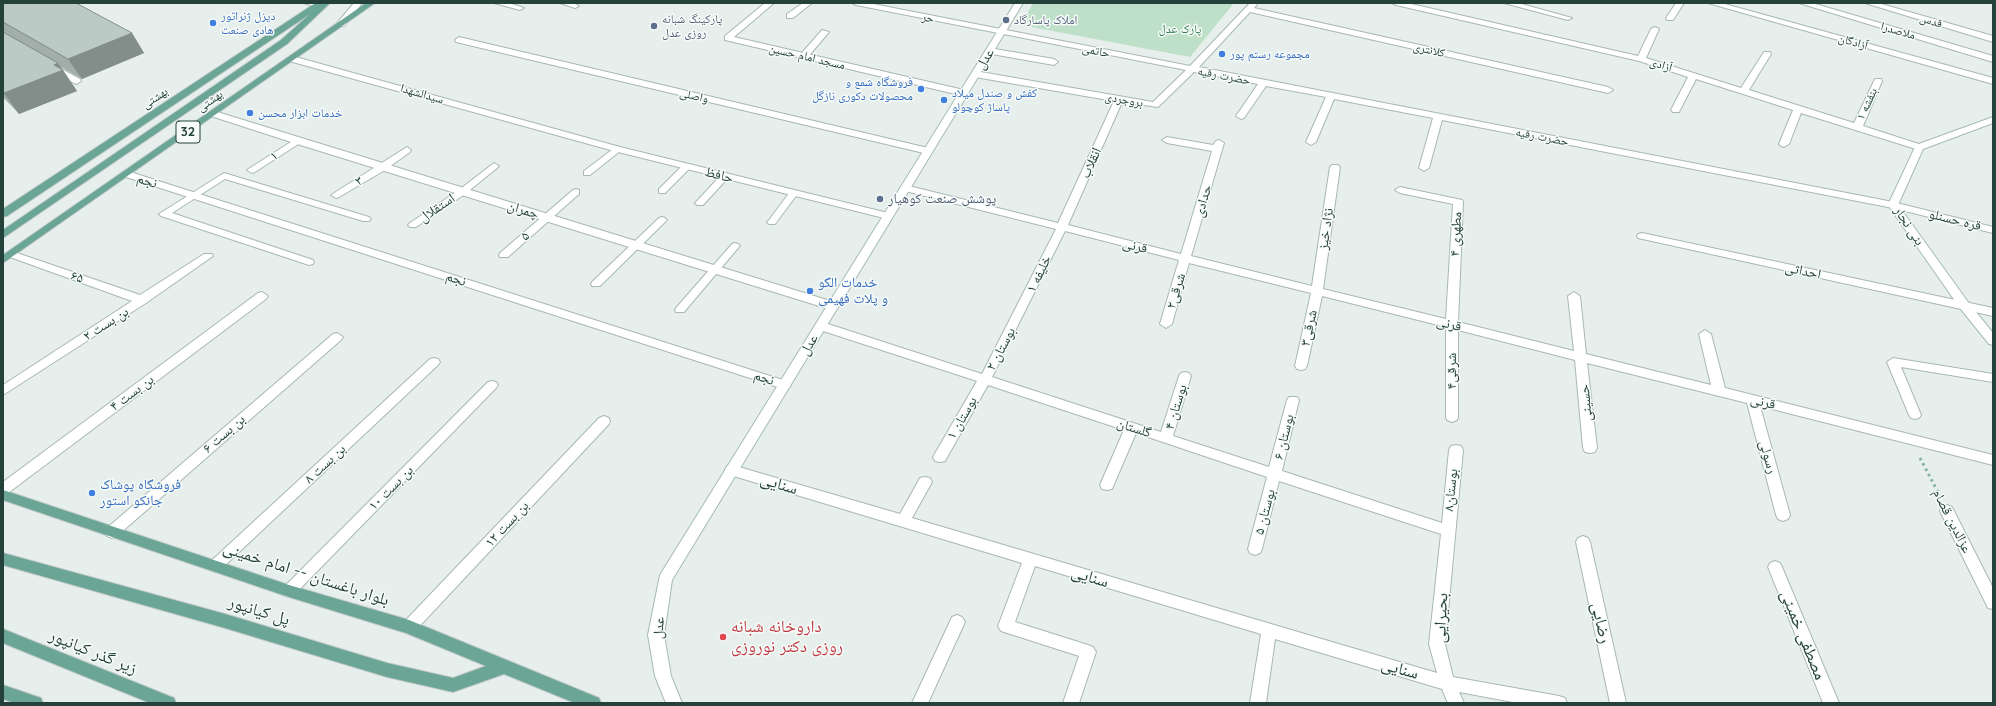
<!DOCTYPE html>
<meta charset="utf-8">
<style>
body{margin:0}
#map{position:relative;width:1996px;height:706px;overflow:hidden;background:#e6efeb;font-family:Quicksand,sans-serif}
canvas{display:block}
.frame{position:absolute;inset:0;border:4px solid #24423a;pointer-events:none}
</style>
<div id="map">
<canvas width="1996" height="706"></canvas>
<div class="frame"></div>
</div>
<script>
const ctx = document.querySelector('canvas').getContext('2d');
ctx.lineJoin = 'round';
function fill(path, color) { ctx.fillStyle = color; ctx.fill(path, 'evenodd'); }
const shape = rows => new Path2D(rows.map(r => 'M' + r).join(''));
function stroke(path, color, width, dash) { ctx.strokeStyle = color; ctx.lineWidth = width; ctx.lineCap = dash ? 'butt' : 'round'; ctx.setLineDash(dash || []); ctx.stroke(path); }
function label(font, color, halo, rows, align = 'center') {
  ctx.font = font + ' Quicksand,"Noto Naskh Arabic",sans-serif'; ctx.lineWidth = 3; ctx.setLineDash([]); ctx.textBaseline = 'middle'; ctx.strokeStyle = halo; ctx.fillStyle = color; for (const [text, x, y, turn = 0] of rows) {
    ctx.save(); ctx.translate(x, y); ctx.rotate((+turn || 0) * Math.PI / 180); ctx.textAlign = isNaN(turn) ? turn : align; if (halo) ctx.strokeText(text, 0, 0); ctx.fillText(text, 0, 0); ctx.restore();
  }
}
fill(shape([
 [1033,3,1234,3,1190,57,1021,25]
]), '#bfe0c8');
const lane = shape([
 [354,3,362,3,344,26,338,26,338,22,354,3],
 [803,3,812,3,793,18,787,18,787,14,803,3],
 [822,30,829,32,807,58,801,58,801,54,822,30],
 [297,138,300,139,300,143,255,172,252,173,247,170,297,138],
 [617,146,620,147,620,151,590,175,584,175,584,171,617,146],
 [407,147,411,150,410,152,385,170,339,197,336,198,331,195,407,147],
 [494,163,499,166,497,168,465,194,416,227,410,227,408,225,410,223,459,190,494,163],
 [686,164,691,167,665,193,659,193,659,189,683,165,686,164],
 [224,173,369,217,371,219,369,221,363,221,225,179,172,213,313,260,314,262,313,264,309,265,161,216,159,214,224,173],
 [725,173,728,174,728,178,703,205,697,205,695,203,697,201,722,174,725,173],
 [576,189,579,190,579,194,508,257,500,257,499,255,500,253,573,190,576,189],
 [793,191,798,194,796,196,775,224,769,224,767,222,769,220,790,192,793,191],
 [662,217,665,218,667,220,665,222,600,286,592,286,591,284,592,282,659,218,662,217],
 [735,243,738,244,740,246,738,248,684,312,676,312,675,310,676,308,732,244,735,243],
 [1893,358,1993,374,1993,382,1901,367,1921,415,1919,418,1915,419,1911,418,1909,415,1887,362,1893,358]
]);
const street = shape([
 [304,3,320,3,322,5,318,7,304,3],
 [494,3,509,3,524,8,520,10,494,3],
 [560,3,573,3,579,6,575,8,560,3],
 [765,3,774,3,734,37,964,90,969,93,964,96,725,40,725,36,765,3],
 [852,3,868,3,1190,66,1250,3,1258,3,1254,8,1608,87,1613,90,1608,93,1250,12,1199,67,1893,202,1993,227,1993,233,1893,208,1442,120,1429,168,1424,171,1419,168,1433,118,1334,99,1316,142,1311,145,1306,142,1326,97,1266,86,1244,118,1241,119,1236,116,1258,84,1194,72,1158,107,1122,102,1068,225,1181,254,1212,151,1167,143,1162,140,1167,137,1213,145,1216,141,1219,140,1224,143,1191,256,1312,286,1330,167,1332,165,1338,165,1340,167,1323,289,1446,319,1453,204,1400,193,1395,190,1400,187,1462,200,1463,202,1458,322,1574,351,1568,296,1574,292,1580,296,1586,354,1711,385,1699,334,1705,330,1711,334,1725,388,1993,455,1993,465,1760,406,1790,515,1788,519,1783,521,1778,519,1776,515,1747,403,1587,363,1597,448,1595,452,1590,453,1585,452,1583,448,1575,360,1458,330,1458,417,1457,420,1452,422,1447,420,1446,417,1446,327,1322,296,1307,366,1305,369,1301,370,1297,369,1295,366,1311,293,1189,263,1172,324,1166,328,1160,324,1179,260,1065,231,992,377,1161,432,1179,376,1181,373,1185,372,1189,373,1191,376,1173,436,1269,467,1287,400,1289,397,1297,397,1299,400,1282,471,1442,523,1449,450,1451,446,1456,445,1461,446,1463,450,1445,644,1453,677,1559,696,1565,698,1567,703,1518,703,1459,692,1464,703,1448,703,1442,689,1275,639,1266,703,1250,703,1261,634,1035,566,1015,622,1088,645,1093,647,1096,652,1079,703,1063,703,1079,656,1001,631,998,626,1022,563,727,474,725,470,727,466,732,465,900,514,920,478,925,477,930,478,932,482,912,518,1437,673,1429,644,1441,534,1279,481,1262,549,1260,553,1255,555,1250,553,1248,549,1267,477,1136,433,1112,489,1107,490,1102,489,1100,485,1124,430,988,385,945,461,940,462,935,461,933,457,977,381,817,329,815,326,821,322,825,323,982,374,1056,229,901,190,900,188,905,185,1058,223,1114,101,975,77,971,74,975,71,1153,102,1186,70,856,5,852,3],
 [1392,3,1407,3,1638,56,1651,29,1655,27,1659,29,1646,58,1741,88,1764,52,1770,52,1771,54,1749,90,1854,123,1874,81,1875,79,1881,79,1882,81,1863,126,1922,145,1924,147,1919,150,1916,149,1801,113,1789,144,1784,147,1781,146,1779,144,1793,110,1696,79,1679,112,1673,112,1671,110,1688,77,1639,61,1396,5,1392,3],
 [1504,3,1518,3,1572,18,1568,20,1504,3],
 [1676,3,1684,3,1673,20,1667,20,1666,18,1676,3],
 [1708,3,1721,3,1993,78,1993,84,1708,3],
 [1799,3,1812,3,1993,56,1993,62,1799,3],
 [1865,3,1878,3,1993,36,1993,42,1865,3],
 [459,37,928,148,933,151,928,154,456,42,455,40,459,37],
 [989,48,1054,59,1058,62,1054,65,986,53,985,51,989,48],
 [292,56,620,147,892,214,893,216,888,219,614,151,289,61,289,57,292,56],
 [52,64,80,79,81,81,77,84,74,83,49,69,49,65,52,64],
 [214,111,837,303,839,306,837,309,829,309,294,143,211,116,209,114,214,111],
 [127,171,789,382,791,385,789,388,785,389,781,388,123,176,122,174,127,171],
 [1642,233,1993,308,1993,316,1638,238,1637,236,1638,234,1642,233],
 [11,251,140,295,204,254,212,254,213,256,146,303,3,395,3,385,132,301,7,256,6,254,11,251],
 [262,292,268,296,266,299,8,493,3,494,3,482,258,293,262,292],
 [337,333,343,337,341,340,117,536,112,538,107,536,105,532,107,528,333,334,337,333],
 [434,358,438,359,440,362,438,365,220,570,215,572,210,570,208,566,210,562,430,359,434,358],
 [492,381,496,382,498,385,496,388,294,595,289,597,284,595,282,591,284,587,488,382,492,381],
 [604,416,609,418,610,421,609,424,414,632,409,634,404,632,401,627,404,622,599,418,604,416],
 [1947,505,1952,507,1993,588,1993,609,1988,608,1940,511,1942,507,1947,505],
 [1583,536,1588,538,1590,542,1626,703,1610,703,1576,542,1578,538,1583,536],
 [1775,561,1780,563,1782,567,1839,703,1823,703,1768,567,1770,563,1775,561],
 [957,615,962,617,965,622,928,703,912,703,952,617,957,615]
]);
const secondary = shape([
 [1015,3,1023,3,672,580,664,635,671,676,682,703,666,703,655,676,648,635,660,575,1015,3],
 [1993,117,1993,123,1923,149,1898,205,1968,302,1993,333,1993,345,1989,344,1960,308,1888,205,1916,145,1993,117]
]);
const primary = shape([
 [330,3,287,44,3,238,3,230,281,40,310,14,7,216,3,217,3,209,314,4,330,3],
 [366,3,375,3,3,263,3,255,366,3],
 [3,490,289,585,409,620,599,698,601,703,575,703,504,674,453,692,387,677,225,628,3,565,3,553,225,614,387,663,453,678,486,666,406,633,289,597,3,500,3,490],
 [3,629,174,698,176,703,150,703,3,643,3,629],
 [3,685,41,698,43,703,14,703,3,699,3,685]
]);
stroke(lane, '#a8b8b2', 2);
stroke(street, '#a8b8b2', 2);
stroke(secondary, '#a4bbb3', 2);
stroke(primary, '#c2cac8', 2);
stroke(shape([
 [1920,458,1940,496]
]), '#86b3a5', 3, [2.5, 3.5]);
fill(lane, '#fff');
fill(street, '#fff');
fill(secondary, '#fff');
fill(primary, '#6aa596');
fill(shape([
 [3,3,132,33,144,53,82,79,61,67,77,91,19,114,3,97]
]), '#a1aea9');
fill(shape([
 [132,33,144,53,82,79,68,59],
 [58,63,77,91,19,114,4,93,54,65]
]), '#838d89');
const building = shape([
 [3,3,76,3,132,33,68,59,3,22,3,3],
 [3,32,58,63,54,65,63,70,4,93,3,92,3,32]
]);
fill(building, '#bbcac4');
stroke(building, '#838d89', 1);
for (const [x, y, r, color] of [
 [1006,20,4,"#5c6f8a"],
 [213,23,4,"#3f7fe0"],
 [654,26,4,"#5c6f8a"],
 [1222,54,4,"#3f7fe0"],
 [921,89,4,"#3f7fe0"],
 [944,100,4,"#3f7fe0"],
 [250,113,4,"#3f7fe0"],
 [880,199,4,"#5c6f8a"],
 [810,291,4,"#3f7fe0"],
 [92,493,4,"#3f7fe0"],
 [723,637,4,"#e0444e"]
]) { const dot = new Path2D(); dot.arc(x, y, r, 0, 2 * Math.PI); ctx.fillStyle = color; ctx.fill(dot); stroke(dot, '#f7fbf9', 1.5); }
label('12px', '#366cbe', '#f7fbf9', [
 ["دیزل ژنراتور",221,16],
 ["هادی صنعت",221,30],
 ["مجموعه رستم پور",1230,54],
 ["فروشگاه شمع و",913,82,"right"],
 ["محصولات دکوری نازگل",913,96,"right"],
 ["کفش و صندل میلاد",952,93],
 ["پاساژ کوچولو",952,107],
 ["خدمات ابزار محسن",258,113]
], 'left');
label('12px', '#24423a', '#f7fbf9', [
 ["حر",928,18,12],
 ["قدس",1931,21,16],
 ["ملاصدرا",1898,31,16],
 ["آزادگان",1853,42,16],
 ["کلانتری",1429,50,13],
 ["حاتمی",1096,51,11],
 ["مسجد امام حسین",807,57,13],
 ["آزادی",1661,65,17],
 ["حضرت رقیه",1224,76,11],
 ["سیدالشهدا",422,94,16],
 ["واصلی",694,96,13],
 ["بهشتی",155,98,-34],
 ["بروجردی",1124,100,10],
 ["بهشتى",210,101,-35],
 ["بنفشه ۱",1867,104,-65],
 ["حضرت رقیه",1542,137,11]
]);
label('12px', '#4e5e75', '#f7fbf9', [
 ["پارکینگ شبانه",662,19],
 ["روزی عدل",662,33],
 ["املاک پاسارگاد",1014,20]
], 'left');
label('12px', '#2d7a4b', '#f7fbf9', [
 ["پارک عدل",1180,29]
]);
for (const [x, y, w] of [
 [188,132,24]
]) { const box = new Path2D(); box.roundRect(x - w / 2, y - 11, w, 22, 3); ctx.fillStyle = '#f7fbf9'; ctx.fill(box); stroke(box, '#24423a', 1); }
label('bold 13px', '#24423a', null, [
 ["32",188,132]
]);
label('14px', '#24423a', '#f7fbf9', [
 ["عدل",985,59,-58],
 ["۱",274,156,-32],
 ["انقلاب",1091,163,-66],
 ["حافظ",719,175,14],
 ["نجم",147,181,17],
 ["۳",359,181,-31],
 ["حدادی",1203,201,-74],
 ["استقلال",437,208,-34],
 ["چمران",523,210,17],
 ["قره حسنلو",1955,220,14],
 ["بنی نجار",1909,226,57],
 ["نژاد خیز",1326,229,-82],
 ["مطهری ۴",1456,234,-87],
 ["۵",525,236,-42],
 ["قرنی",1135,246,14],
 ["احداثی",1803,271,12],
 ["خلیفه ۱",1039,274,-64],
 ["۶۵",77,277,19],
 ["نجم",456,279,18],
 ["۲شرقی",1176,291,-73],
 ["بن بست ۲",106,324,-33],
 ["قرنی",1449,324,14],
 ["۳شرقی",1309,328,-78],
 ["عدل",809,345,-59],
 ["بوستان ۲",1001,349,-62],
 ["۴شرقی",1452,371,-90],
 ["نجم",764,378,18],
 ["بن بست ۴",132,393,-37],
 ["قرنی",1763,402,14],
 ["حسینی",1586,403,-95],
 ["بوستان ۴",1176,407,-73],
 ["بوستان ۱",962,418,-60],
 ["گلستان",1134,428,18],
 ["بن بست ۶",224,434,-41],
 ["بوستان ۶",1284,437,-76],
 ["رسولی",1768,457,75],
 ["بن بست ۸",325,464,-43],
 ["بن بست ۱۰",391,488,-45],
 ["بوستان۸",1451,490,-84],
 ["بوستان ۵",1265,512,-75],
 ["عزالدین قصام",1952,521,63],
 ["بن بست ۱۲",507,524,-47],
 ["عدل",659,628,-86]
]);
label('14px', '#4e5e75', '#f7fbf9', [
 ["پوشش صنعت کوهیار",888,199]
], 'left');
label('14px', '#366cbe', '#f7fbf9', [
 ["خدمات الگو",818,283],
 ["و پلات فهیمی",818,299],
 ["فروشگاه پوشاک",100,485],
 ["جانکو استور",100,501]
], 'left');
label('17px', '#24423a', '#f7fbf9', [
 ["سنایی",779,484,17],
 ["بلوار باغستان -- امام خمینی",306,574,18],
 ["سنایی",1090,577,17],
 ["پل کیانپور",259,611,17],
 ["بحیرایی",1441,618,-87],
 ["رضایی",1601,623,78],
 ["مصطفی خمینی",1803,635,68],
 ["زیر گذر کیانپور",93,652,22],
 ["سنایی",1400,669,16]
]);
label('17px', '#be3a42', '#f7fbf9', [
 ["داروخانه شبانه",731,627],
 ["روزی دکتر نوروزی",731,647]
], 'left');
</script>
